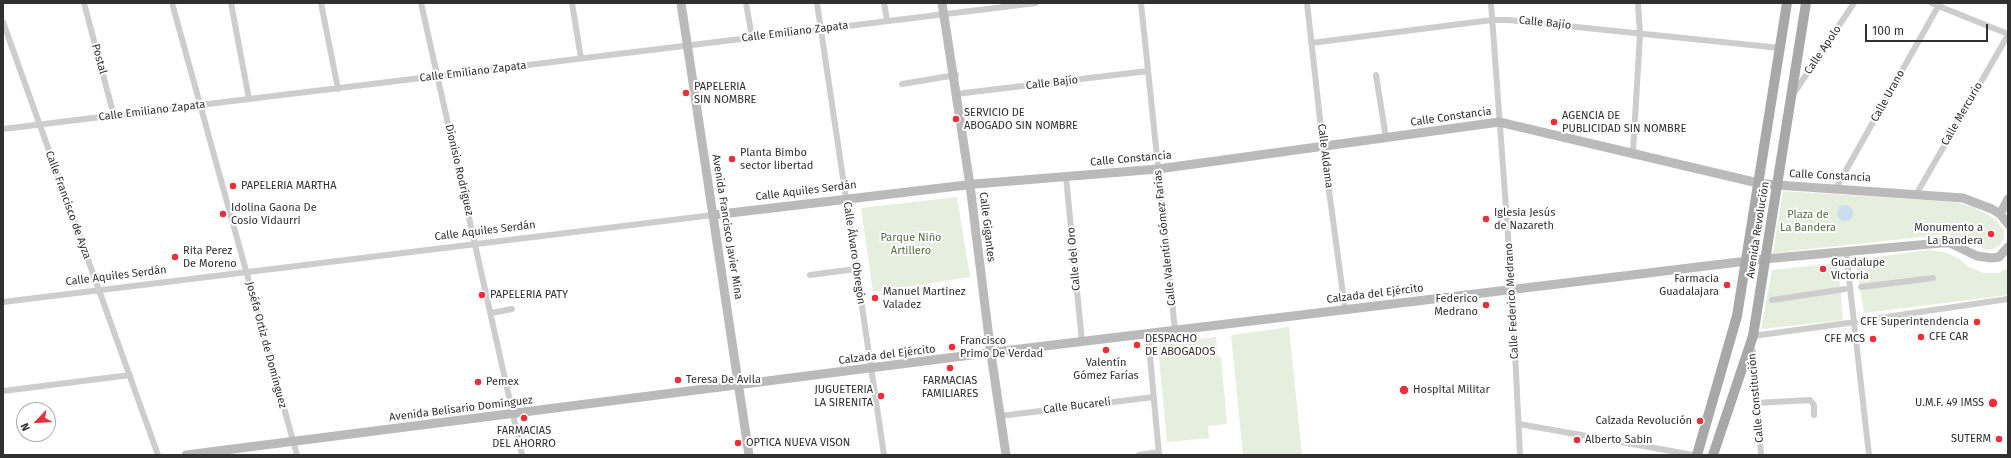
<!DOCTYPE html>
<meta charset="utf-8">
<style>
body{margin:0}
#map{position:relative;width:2011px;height:458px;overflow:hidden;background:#fff;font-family:"Fira Sans",sans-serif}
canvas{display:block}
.frame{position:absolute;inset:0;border:4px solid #303030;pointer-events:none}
.north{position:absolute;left:16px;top:402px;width:40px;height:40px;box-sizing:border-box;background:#fff;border:1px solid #acacac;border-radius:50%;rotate:245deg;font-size:11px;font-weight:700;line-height:16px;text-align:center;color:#303030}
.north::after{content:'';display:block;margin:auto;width:14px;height:18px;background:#eb2e39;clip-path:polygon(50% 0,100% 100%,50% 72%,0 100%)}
.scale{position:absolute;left:1865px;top:24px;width:123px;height:18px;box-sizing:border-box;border:2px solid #303030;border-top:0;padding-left:5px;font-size:12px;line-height:14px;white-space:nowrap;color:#303030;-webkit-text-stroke:3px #fff;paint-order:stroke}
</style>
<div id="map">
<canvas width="2011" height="458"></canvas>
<div class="frame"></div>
<div class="north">N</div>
<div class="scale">100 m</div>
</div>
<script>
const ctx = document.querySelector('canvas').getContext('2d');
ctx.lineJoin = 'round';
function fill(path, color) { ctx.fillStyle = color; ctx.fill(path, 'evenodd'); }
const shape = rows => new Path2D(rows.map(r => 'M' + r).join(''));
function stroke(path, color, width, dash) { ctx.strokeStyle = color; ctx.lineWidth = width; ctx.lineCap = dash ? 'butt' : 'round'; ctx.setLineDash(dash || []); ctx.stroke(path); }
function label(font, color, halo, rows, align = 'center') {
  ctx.font = font + ' "Fira Sans",sans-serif'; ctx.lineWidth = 4; ctx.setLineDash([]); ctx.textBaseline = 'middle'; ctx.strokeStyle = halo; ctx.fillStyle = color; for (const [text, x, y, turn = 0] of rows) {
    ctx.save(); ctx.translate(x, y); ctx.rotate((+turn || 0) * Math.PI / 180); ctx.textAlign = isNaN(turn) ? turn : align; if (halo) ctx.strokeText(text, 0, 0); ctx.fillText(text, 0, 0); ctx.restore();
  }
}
fill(shape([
 [1783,191,1954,202,1973,207,1994,218,2004,230,2004,238,2000,245,1993,249,1986,250,1949,234,1773,253],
 [957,197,970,277,873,292,861,208],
 [1928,250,1944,252,1958,258,1969,267,1984,273,1998,273,2008,268,2008,295,1864,313,1855,260],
 [1838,263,1843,320,1761,329,1772,270],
 [1289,327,1302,455,1243,455,1231,335],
 [1216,337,1218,357,1221,357,1227,424,1208,426,1209,438,1167,442,1158,348,1160,344]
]), '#e6eede');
fill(shape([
 '1837 213a8 8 0 1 1 16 0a8 8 0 1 1-16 0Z'
]), '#cadfee');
stroke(shape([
 [84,3,114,116],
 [172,3,297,455],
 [231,3,249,99],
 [321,3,338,89],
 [421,3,522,455],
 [572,3,581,58],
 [746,3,752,37],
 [817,3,884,455],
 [884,3,887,20],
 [1141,3,1175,330],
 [1307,3,1323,146,1345,309],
 [1491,3,1512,290,1520,455],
 [1931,3,2008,34],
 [3,22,158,455],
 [1311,43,1492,20,1509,20,1780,48],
 [1376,75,1386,138],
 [902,84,956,75],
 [1794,93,1854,3],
 [956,94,1148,71],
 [3,129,1036,3],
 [1633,152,1640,34,1638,3],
 [1066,177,1082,342],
 [1836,188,1940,3],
 [1917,193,2008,35],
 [1846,252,1869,455],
 [810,275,856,269],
 [1861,287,1933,278],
 [1772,300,1845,289],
 [3,302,713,215],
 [491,313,512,309],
 [1866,320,2008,299],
 [1148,334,1159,455],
 [1753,336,1855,322],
 [1751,345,1754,355,1761,455],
 [3,391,130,375],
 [1757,403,1810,400,1814,405,1814,415],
 [1000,416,1154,397],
 [1519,424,1694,455],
 [1139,455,1159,452]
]), '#cdcdcd', 6);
stroke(shape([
 [681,3,749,455],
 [942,3,970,185,991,354,1006,455],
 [2000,214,2008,199],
 [713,215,975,184,1158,169,1499,122,1758,183,1777,185,1963,198,1992,209,2000,214,2008,224],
 [186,455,995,352,1764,259,1941,243,1950,243,1977,256,1991,258,1999,257,2008,247]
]), '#bababa', 9);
stroke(shape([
 [1697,455,1737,316,1787,3],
 [1713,455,1753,336,1806,3]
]), '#a8a8a8', 10);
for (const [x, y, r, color] of [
 [686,93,4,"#eb2e39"],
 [956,119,4,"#eb2e39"],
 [1554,122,4,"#eb2e39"],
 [732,159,4,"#eb2e39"],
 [233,186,4,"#eb2e39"],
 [223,214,4,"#eb2e39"],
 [1486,219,4,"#eb2e39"],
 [1991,234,4,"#eb2e39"],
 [175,257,4,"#eb2e39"],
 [1823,269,4,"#eb2e39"],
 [1727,285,4,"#eb2e39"],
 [482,295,4,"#eb2e39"],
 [875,298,4,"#eb2e39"],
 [1486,305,4,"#eb2e39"],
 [1977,322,4,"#eb2e39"],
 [1921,337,4,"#eb2e39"],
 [1873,339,4,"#eb2e39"],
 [1137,345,4,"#eb2e39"],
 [952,347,4,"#eb2e39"],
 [1106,350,4,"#eb2e39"],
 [950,368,4,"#eb2e39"],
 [678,380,4,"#eb2e39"],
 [478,382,4,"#eb2e39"],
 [1404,390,5,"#eb2e39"],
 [881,396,4,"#eb2e39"],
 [1993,403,5,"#eb2e39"],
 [524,418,4,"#eb2e39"],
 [1700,421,4,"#eb2e39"],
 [1999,439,4,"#eb2e39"],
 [1577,440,4,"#eb2e39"],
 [738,443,4,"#eb2e39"]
]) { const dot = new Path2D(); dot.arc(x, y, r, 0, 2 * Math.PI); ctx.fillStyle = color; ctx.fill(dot); stroke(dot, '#fff', 1.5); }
label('11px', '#303030', '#fff', [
 ["Calle Bajío",1545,23,6],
 ["Calle Emiliano Zapata",795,32,-7],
 ["Calle Apolo",1823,50,-56],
 ["Postal",99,59,75],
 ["Calle Emiliano Zapata",473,72,-7],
 ["Calle Bajío",1052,83,-7],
 ["Calle Urano",1888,96,-61],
 ["Calle Emiliano Zapata",152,111,-7],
 ["Calle Mercurio",1962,114,-60],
 ["Calle Constancia",1451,117,-8],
 ["Calle Aldama",1325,156,83],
 ["Calle Constancia",1131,159,-5],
 ["Dionisio Rodríguez",459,170,77],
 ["Calle Constancia",1830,176,3],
 ["Calle Aquiles Serdán",806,191,-7],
 ["Calle Francisco de Ayza",68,205,70],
 ["Avenida Francisco Javier Mina",727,227,81],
 ["Calle Gigantes",987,227,83],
 ["Avenida Revolución",1758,230,-81],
 ["Calle Aquiles Serdán",485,231,-7],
 ["Calle Valentín Gómez Farías",1165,238,-96],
 ["Calle Álvaro Obregón",854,253,82],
 ["Calle del Oro",1074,259,-95],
 ["Calle Aquiles Serdán",116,276,-7],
 ["Calzada del Ejército",1375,294,-7],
 ["Calle Federico Medrano",1512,301,-93],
 ["Joséfa Ortiz de Domínguez",266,345,75],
 ["Calzada del Ejército",887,355,-7],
 ["Calle Constitución",1756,398,-95],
 ["Calle Bucareli",1077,406,-7],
 ["Avenida Belisario Domínguez",461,409,-7]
]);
label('11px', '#303030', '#fff', [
 ["PAPELERIA",694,87],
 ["SIN NOMBRE",694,100],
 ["SERVICIO DE",964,113],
 ["ABOGADO SIN NOMBRE",964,126],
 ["AGENCIA DE",1562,116],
 ["PUBLICIDAD SIN NOMBRE",1562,129],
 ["Planta Bimbo",740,153],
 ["sector libertad",740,166],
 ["PAPELERIA MARTHA",241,186],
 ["Idolina Gaona De",231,208],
 ["Cosio Vidaurri",231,221],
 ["Iglesia Jesús",1494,213],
 ["de Nazareth",1494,226],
 ["Monumento a",1983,228,"right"],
 ["La Bandera",1983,241,"right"],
 ["Rita Perez",183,251],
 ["De Moreno",183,264],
 ["Guadalupe",1831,263],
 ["Victoria",1831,276],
 ["Farmacia",1719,279,"right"],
 ["Guadalajara",1719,292,"right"],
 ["Manuel Martinez",883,292],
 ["Valadez",883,305],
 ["PAPELERIA PATY",490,295],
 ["Federico",1478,299,"right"],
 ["Medrano",1478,312,"right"],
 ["CFE Superintendencia",1969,322,"right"],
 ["CFE CAR",1929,337],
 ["DESPACHO",1145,339],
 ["DE ABOGADOS",1145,352],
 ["CFE MCS",1865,339,"right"],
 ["Francisco",960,341],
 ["Primo De Verdad",960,354],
 ["Valentín",1106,363,"center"],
 ["Gómez Farías",1106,376,"center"],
 ["Teresa De Avila",686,380],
 ["FARMACIAS",950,381,"center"],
 ["FAMILIARES",950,394,"center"],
 ["Pemex",486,382],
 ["JUGUETERIA",873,390,"right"],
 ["LA SIRENITA",873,403,"right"],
 ["Hospital Militar",1413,390],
 ["U.M.F. 49 IMSS",1984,403,"right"],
 ["Calzada Revolución",1692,421,"right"],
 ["FARMACIAS",524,431,"center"],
 ["DEL AHORRO",524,444,"center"],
 ["SUTERM",1991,439,"right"],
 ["Alberto Sabin",1585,440],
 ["OPTICA NUEVA VISON",746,443]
], 'left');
label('11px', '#526e3c', '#fff', [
 ["Plaza de",1808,215],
 ["La Bandera",1808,228],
 ["Parque Niño",911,238],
 ["Artillero",911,251]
]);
</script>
